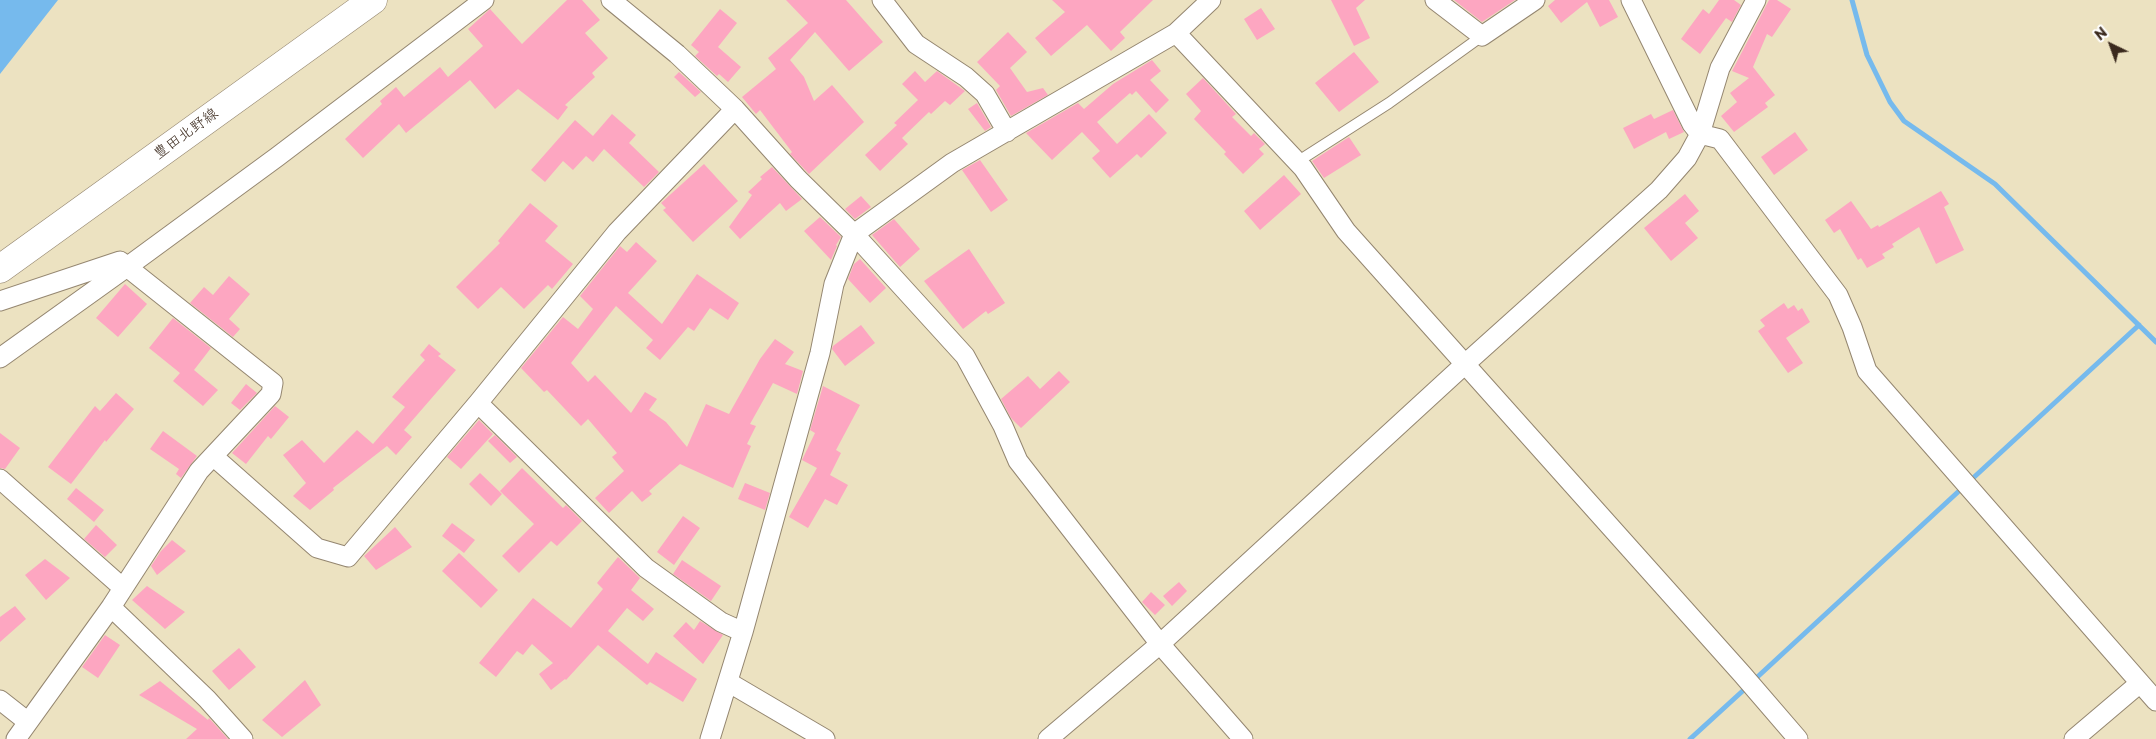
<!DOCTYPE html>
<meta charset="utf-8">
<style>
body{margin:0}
#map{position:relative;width:2156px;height:739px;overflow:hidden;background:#ece2c1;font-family:"Playpen Sans",sans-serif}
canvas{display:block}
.north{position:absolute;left:2086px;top:20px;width:50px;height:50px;-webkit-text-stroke:4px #fff;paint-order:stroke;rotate:318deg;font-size:14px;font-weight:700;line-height:20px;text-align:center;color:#3b2a1e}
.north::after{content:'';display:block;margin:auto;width:18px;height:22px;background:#3b2a1e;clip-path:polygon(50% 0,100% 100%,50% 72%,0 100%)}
</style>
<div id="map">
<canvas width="2156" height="739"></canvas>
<div class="north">N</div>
</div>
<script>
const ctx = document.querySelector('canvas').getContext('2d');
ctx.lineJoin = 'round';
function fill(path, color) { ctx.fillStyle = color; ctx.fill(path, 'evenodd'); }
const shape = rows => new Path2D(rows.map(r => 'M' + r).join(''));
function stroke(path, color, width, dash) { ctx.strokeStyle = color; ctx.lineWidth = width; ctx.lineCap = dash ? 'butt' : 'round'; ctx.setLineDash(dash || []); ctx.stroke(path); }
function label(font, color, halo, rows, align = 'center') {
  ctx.font = font + ' "Playpen Sans","Klee One",sans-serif'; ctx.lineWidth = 4; ctx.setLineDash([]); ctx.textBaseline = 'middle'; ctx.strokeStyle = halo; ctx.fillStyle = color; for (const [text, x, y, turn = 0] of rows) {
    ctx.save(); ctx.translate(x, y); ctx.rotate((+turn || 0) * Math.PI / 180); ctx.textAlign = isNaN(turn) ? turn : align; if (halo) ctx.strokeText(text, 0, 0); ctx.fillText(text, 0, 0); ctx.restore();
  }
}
fill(shape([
 [0,0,58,0,0,74]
]), '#76baed');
stroke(shape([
 [1852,0,1867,55,1890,102,1904,121,1995,184,2156,342],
 [1753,681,2139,325],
 [1690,739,1747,687]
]), '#76baed', 5);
fill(shape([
 [567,0,582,0,600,20,585,33,608,58,592,73,595,77,565,105,568,107,558,120,518,89,495,109,470,80,406,133,399,124,363,158,345,139,382,104,380,101,396,87,404,97,440,67,448,77,483,46,468,29,490,9,522,44],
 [786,0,846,0,883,42,849,71,815,32,790,60,804,77,814,101,832,85,864,122,809,174,790,154,792,152,760,110,756,114,742,97,776,69,768,58,808,23],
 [1052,0,1153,0,1120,32,1125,38,1111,51,1087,25,1051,56,1035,38,1065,12],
 [1331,0,1365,0,1356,8,1370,38,1354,46],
 [1454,0,1515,0,1482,22],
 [1555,0,1609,0,1618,17,1600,27,1587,2,1561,23,1548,6],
 [1719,0,1734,0,1741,5,1732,22,1726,18,1700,54,1681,39,1703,9,1709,14],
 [1769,0,1777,0,1791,9,1772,37,1767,34,1753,67,1775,95,1765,103,1768,107,1734,132,1721,116,1737,102,1730,93,1749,78,1732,71],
 [1261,8,1275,29,1257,40,1244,19],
 [720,9,737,23,718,47,741,67,728,82,719,74,717,76,695,56,699,52,691,45],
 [1008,32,1027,52,1010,68,1027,92,1043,88,1048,95,1011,116,996,90,1000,86,977,62],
 [1354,52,1379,82,1339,112,1315,83],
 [1152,60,1161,71,1150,80,1169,100,1156,113,1136,91,1132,95,1130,93,1097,122,1117,144,1149,114,1167,133,1141,158,1137,154,1110,178,1092,158,1100,151,1082,132,1052,160,1026,133,1078,103,1084,109,1113,84],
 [915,71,925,82,937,71,965,91,950,105,945,101,931,114,929,112,902,138,908,144,880,171,865,155,897,125,894,123,918,100,902,84],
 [679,72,701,92,695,97,674,77],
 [1203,78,1236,114,1232,117,1251,136,1254,133,1265,144,1259,149,1264,154,1243,174,1224,154,1226,152,1194,119,1201,111,1186,94],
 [977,103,991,127,985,131,968,109],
 [1673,110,1684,132,1669,139,1666,132,1634,149,1623,128,1651,114,1654,119],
 [612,114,636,135,629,143,659,172,644,187,604,149,593,162,586,156,573,170,563,161,545,182,531,170,575,120,593,136],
 [1795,132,1808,150,1774,175,1761,157],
 [1349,137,1361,155,1324,178,1312,161],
 [980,160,1008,200,991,212,962,170],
 [704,164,738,201,693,242,663,210,666,208,661,203],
 [772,167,802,199,786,211,780,203,740,239,729,227,752,195,748,192,762,179,760,177],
 [1284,175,1301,194,1260,230,1244,211],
 [1941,191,1949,204,1944,207,1964,250,1936,264,1919,227,1892,244,1894,247,1882,254,1885,258,1867,268,1861,258,1858,260,1840,229,1834,233,1825,220,1851,201,1871,229,1878,225,1879,227],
 [1685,194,1699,211,1685,223,1698,238,1671,261,1644,228],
 [861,196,871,207,855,219,845,209],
 [530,203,558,226,545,241,573,264,552,289,548,285,524,309,501,287,478,309,456,287,500,243,498,241],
 [820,217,841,237,836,245,837,246,831,260,804,231],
 [894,219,920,249,900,267,872,235],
 [636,242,657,261,628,293,662,324,697,274,739,303,728,320,710,308,694,331,688,327,660,360,646,348,653,340,616,306,571,363,588,382,595,375,631,413,645,392,657,399,649,410,666,422,687,447,706,404,729,414,760,359,775,339,794,352,785,364,803,371,797,394,773,383,750,424,756,426,747,444,751,446,733,488,680,464,649,491,652,494,642,502,632,491,609,513,595,498,624,471,612,457,617,453,588,419,581,426,547,390,544,392,521,368,563,317,578,329,593,309,580,296,620,246,627,252],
 [969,249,1005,303,988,314,986,311,963,329,924,281],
 [860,259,886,288,870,303,848,279,854,264],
 [229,276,250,294,229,319,240,329,233,337,190,303,204,287,213,295],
 [125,284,147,304,118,337,96,318],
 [1784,303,1788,309,1794,305,1798,311,1802,308,1810,322,1786,338,1803,363,1788,373,1758,331,1765,326,1760,320],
 [173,318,211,348,194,370,218,390,203,406,173,381,180,373,149,348],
 [861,325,875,343,845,366,832,349,833,346],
 [429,344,441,354,438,356,456,370,404,430,412,437,396,455,387,446,333,488,334,490,310,510,293,496,306,483,283,455,302,440,324,463,357,430,373,444,405,407,392,397,425,360,420,355],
 [1059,371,1070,382,1021,428,1011,418,1001,399,1028,376,1040,389],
 [246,384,257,393,240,410,231,403],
 [823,386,860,405,836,450,841,453,830,475,848,485,837,505,825,499,808,528,789,517,817,468,802,460,815,433,810,430],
 [116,393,134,409,106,442,105,440,71,484,48,467,95,406,100,411],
 [275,406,289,417,271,439,268,436,246,464,232,453],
 [479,420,493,434,461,469,447,457],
 [163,431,197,456,181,478,176,474,179,469,150,449],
 [0,433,20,448,5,469,0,468],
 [495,435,517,457,510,463,488,441],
 [522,468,563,508,566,505,582,521,557,546,551,541,519,573,502,556,534,524,500,491],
 [480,473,502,494,491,506,469,484],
 [745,483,770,493,765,510,738,499],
 [76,488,104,510,94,522,67,499],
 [683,516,700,528,674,565,657,552],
 [452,523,475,540,464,553,442,536],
 [96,525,117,545,105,557,84,539],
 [395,527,412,547,376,570,364,556],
 [172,540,186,551,157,575,151,566,161,551],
 [459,553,498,590,481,608,442,571],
 [618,557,640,578,631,590,654,609,643,621,627,608,608,631,648,664,656,652,697,679,683,702,650,682,647,685,598,645,566,680,565,679,551,690,539,674,553,663,532,644,523,655,517,651,496,677,479,663,533,598,571,628,603,589,597,583],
 [45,559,70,578,46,600,25,575],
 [682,560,721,586,711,601,673,574],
 [1179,582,1187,591,1172,606,1163,596],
 [147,586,185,612,165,629,132,600],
 [1151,592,1165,605,1155,615,1142,602],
 [15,606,26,619,0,642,0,617],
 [700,621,723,635,703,664,673,636,686,622,694,630],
 [105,635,120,645,98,678,82,667],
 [239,648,256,667,229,690,212,671],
 [305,680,321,705,282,737,262,720],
 [160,681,208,720,209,718,228,739,186,739,197,729,139,695]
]), '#fda6c1');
const lane = shape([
 [1297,162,1389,103,1482,36]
]);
const street = shape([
 [611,0,677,54,735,109,798,179,854,234,965,356,1003,426,1018,461,1160,644,1243,739],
 [882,0,916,44,966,77,985,94,1007,132],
 [1435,0,1482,36,1535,0],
 [1631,0,1692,124,1700,134,1720,139,1838,295,1852,327,1867,371,2156,701],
 [1176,33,1303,168,1346,231,1742,674,1798,739],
 [0,301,120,261,127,267,0,358],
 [478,403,646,568,721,622,743,632],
 [213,456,271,394,273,383,127,267,277,157,484,0],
 [0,479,123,588],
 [111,607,207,699,243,739],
 [728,682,825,739],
 [0,700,28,722],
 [16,739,111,607,199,471,213,456,317,548,348,557,478,403,617,232,735,109],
 [710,739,743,632,820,353,834,284,854,234,952,163,1176,33,1211,0],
 [1048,739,1160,644,1464,365,1659,190,1687,158,1700,134,1720,68,1756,0],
 [2074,739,2140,683]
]);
const secondary = shape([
 [0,269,373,0]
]);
stroke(lane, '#948670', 12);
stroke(street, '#948670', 21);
stroke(secondary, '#948670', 29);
stroke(lane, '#fff', 10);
stroke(street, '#fff', 19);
stroke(secondary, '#fff', 28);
label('15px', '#3b2a1e', '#fff', [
 ["豊田北野線",186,134,-36]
]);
</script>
